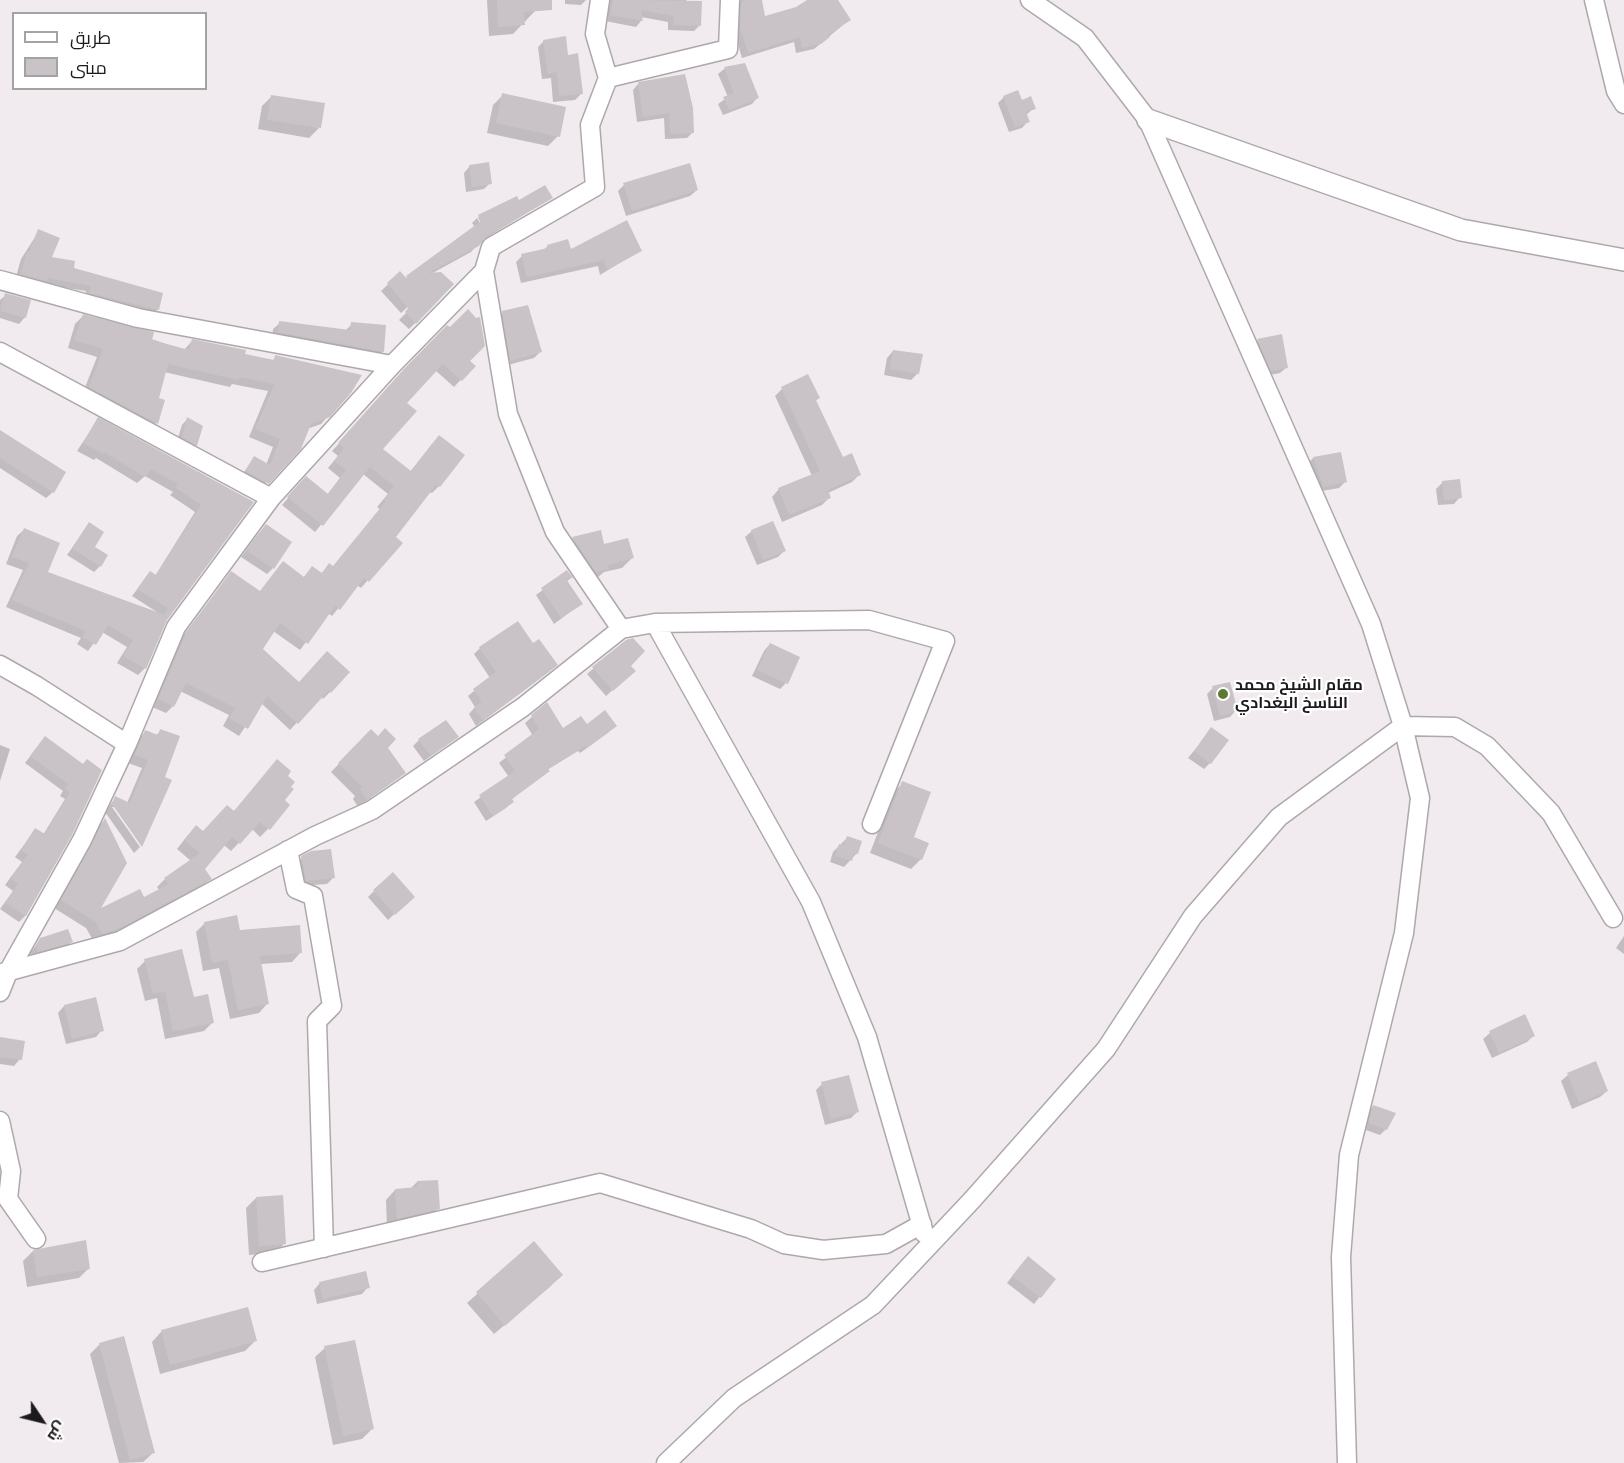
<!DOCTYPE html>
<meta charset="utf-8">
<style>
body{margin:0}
#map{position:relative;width:1624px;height:1463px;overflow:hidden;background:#f1ebf0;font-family:Raleway,Cairo,sans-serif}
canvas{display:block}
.legend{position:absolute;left:12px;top:12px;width:195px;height:78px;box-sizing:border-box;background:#fff;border:2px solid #a4a3a4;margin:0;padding:8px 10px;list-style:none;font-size:18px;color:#1c1a1b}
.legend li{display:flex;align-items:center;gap:12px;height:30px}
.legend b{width:30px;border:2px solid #a4a3a4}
.north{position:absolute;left:12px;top:1391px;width:60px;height:60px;-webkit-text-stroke:4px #fff;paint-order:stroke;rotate:125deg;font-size:16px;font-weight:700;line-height:24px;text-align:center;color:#1c1a1b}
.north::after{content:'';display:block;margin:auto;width:21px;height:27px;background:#1c1a1b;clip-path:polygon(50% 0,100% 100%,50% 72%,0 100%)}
</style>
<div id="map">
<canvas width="1624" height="1463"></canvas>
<ul class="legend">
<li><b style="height:8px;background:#fff"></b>طريق</li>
<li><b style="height:16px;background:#c9c3c8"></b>مبنى</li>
</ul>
<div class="north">ش</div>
</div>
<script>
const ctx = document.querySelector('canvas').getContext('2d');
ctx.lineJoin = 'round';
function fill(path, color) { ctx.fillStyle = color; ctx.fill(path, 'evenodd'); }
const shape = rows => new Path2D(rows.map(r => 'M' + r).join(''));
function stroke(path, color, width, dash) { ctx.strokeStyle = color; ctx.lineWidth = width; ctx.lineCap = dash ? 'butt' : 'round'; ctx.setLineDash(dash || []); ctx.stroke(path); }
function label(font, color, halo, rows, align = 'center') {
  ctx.font = font + ' Raleway,Cairo,sans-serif'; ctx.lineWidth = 4.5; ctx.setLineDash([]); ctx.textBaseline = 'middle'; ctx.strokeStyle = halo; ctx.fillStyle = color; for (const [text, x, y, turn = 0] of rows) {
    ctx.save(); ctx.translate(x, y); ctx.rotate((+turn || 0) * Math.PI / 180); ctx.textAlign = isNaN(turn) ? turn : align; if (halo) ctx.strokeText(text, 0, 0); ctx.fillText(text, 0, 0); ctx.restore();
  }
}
fill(shape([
 [487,0,534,0,535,11,513,34,489,36],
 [565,0,586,0,581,5,565,4],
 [603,0,686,0,700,25,694,31,668,30,668,22,641,17,641,21,636,27,605,21],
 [741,0,760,0,764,18,797,8,809,0,836,0,849,20,814,49,796,53,794,42,742,58,735,34,735,6],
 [544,41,567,57,581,94,575,100,553,102,551,78,542,79,538,47],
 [744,65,757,98,752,104,723,115,718,104,728,97,718,74,724,69],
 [638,84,693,132,687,138,665,139,664,118,637,122,633,90],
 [503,95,558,136,548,146,487,133,493,105],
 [272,96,319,128,309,138,258,129,262,106],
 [1004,97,1034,108,1026,115,1028,121,1022,128,1009,132,998,103],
 [470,166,490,183,484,189,466,192,464,173],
 [624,185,697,190,690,196,626,216,618,191],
 [516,198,519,202,551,198,481,241,471,252,429,275,415,323,409,329,399,320,415,304,413,302,401,313,381,291,400,273,405,279,475,227,472,223,477,218,483,228,478,217],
 [39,231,50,258,72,269,161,294,157,310,151,316,84,299,86,291,15,280,21,259],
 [548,246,570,251,641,250,600,275,598,266,521,283,516,262,522,256,542,251],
 [6,295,25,317,19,324,0,318,0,300],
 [503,312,540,352,534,358,504,366,496,319],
 [83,316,184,350,192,341,272,361,276,357,329,415,321,424,307,429,260,491,239,479,254,458,266,465,273,447,249,437,268,391,232,384,230,387,164,372,157,399,164,401,156,423,149,431,82,395,97,357,68,348,75,324],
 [280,323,345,331,352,324,383,351,377,358,272,338,273,329],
 [440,334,474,366,454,387,435,370,405,403,381,449,410,472,432,444,463,455,439,486,432,493,429,492,394,537,400,543,361,588,357,585,332,616,328,613,300,650,273,631,261,649,299,683,327,653,330,692,323,699,321,696,290,730,261,703,239,736,223,726,229,715,180,691,173,706,166,713,152,707,179,641,231,573,259,592,303,578,312,568,321,574,329,565,332,568,380,509,377,507,388,494,363,474,315,532,282,505,299,485,327,495,340,478,328,468,338,456,332,451],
 [1258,340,1287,367,1280,373,1265,376,1252,347],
 [893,351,918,373,911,380,884,375,887,358],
 [782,389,819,398,815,401,842,459,860,474,852,482,828,493,830,497,822,505,782,522,772,497,779,489,812,476,775,396],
 [188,418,196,445,190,451,176,444,182,425],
 [98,419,252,502,166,620,145,668,138,675,117,663,127,647,102,632,88,651,77,644,81,638,6,607,23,570,6,564,17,536,24,530,46,572,157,612,132,596,150,573,155,576,195,512,170,495,173,492,145,476,137,483,96,458,94,460,77,451],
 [0,440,53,492,46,498,0,468],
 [1340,453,1345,482,1339,488,1316,492,1307,465,1313,458],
 [1443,482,1460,497,1454,504,1438,505,1436,489],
 [89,524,93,547,100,566,94,572,67,555],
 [752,531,784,551,778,557,757,565,745,537],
 [600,532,603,546,632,558,622,568,604,572,597,578,563,548,573,538],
 [259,533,273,568,267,574,241,557],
 [567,572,571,578,566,582,581,604,554,624,536,595],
 [626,641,627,677,606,696,587,674],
 [770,644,786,683,780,689,752,676,764,651],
 [533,645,550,671,476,726,469,714,475,707,468,696,490,678,474,654,480,648],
 [1213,688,1236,710,1230,717,1214,721,1207,694],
 [547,704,563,730,586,726,609,732,580,753,578,751,547,770,511,800,512,801,506,808,486,821,474,802,509,777,499,763,533,736,525,723],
 [1212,729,1210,763,1204,769,1188,758],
 [161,731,142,844,116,807,112,807,140,847,134,853,105,812,116,797,127,803,142,768,128,763,138,740,145,732,156,735],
 [371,731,404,773,358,807,353,799,355,796,331,772],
 [457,737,424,761,413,746,419,740],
 [0,745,10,749,0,781],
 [39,745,82,765,71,834,25,916,19,922,0,909,13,891,5,885,22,862,15,857,35,830,43,835,65,799,60,796,63,791,25,763],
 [285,776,283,800,268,829,260,837,252,829,231,851,224,845,203,869,210,879,202,887,106,938,94,942,86,928,54,908,97,828,104,821,98,911,144,899,160,891,157,887,165,879,191,861,177,849,188,835,202,832],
 [903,783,912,838,921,859,911,869,870,853,893,793],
 [847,838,857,853,844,867,830,862,833,852],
 [302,858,333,878,327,884,300,886,295,864],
 [374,891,406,903,388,920,368,897],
 [205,923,300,953,292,962,260,964,267,1004,259,1013,230,1019,219,968,203,971,196,932],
 [1624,936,1624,954,1616,948],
 [41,939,71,942,65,948,32,957,30,953],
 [145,961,193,999,212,1023,204,1031,165,1039,157,998,145,1001,137,969],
 [64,1006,102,1030,96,1037,66,1044,58,1013],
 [1490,1033,1533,1036,1527,1042,1492,1058,1483,1039],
 [0,1038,20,1059,14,1066,0,1064],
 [1568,1075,1607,1091,1600,1097,1572,1109,1561,1081],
 [822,1084,858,1111,851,1118,825,1125,816,1090],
 [1373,1106,1386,1129,1380,1135,1363,1129,1367,1113],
 [417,1182,438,1208,428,1218,387,1228,386,1200,395,1190,410,1189],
 [256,1198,285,1243,275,1253,249,1255,246,1208],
 [534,1243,552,1285,494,1334,467,1303],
 [33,1251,89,1268,79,1278,27,1287,23,1261],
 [1021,1265,1054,1279,1034,1304,1007,1283],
 [320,1283,368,1287,362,1294,317,1304,314,1290],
 [161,1332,255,1341,245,1351,160,1374,152,1342],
 [100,1344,153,1453,143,1462,119,1463,90,1354],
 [325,1348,372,1429,362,1439,333,1445,315,1357]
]), '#0003');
fill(shape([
 [497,0,552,0,552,10,524,12,525,25,498,27],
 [613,0,702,1,701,26,673,25,674,16,641,10,643,21,610,15],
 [745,0,762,0,765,16,796,7,807,0,838,0,851,20,828,35,830,37,821,44,802,48,800,37,748,53,740,27,741,2],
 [566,36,568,55,578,53,583,94,559,96,557,72,548,74,543,40],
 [745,63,759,98,729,110,723,97,734,93,724,67],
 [685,74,693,108,694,133,670,134,669,113,643,117,638,82],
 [1018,90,1022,100,1031,96,1036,109,1026,112,1030,122,1015,127,1003,96],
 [502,93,566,107,560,137,496,123],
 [271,95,325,103,321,128,267,120],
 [489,162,492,184,472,187,469,165],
 [690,163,698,190,632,211,623,183],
 [545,185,553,198,485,237,479,246,428,273,441,272,454,284,416,324,405,312,408,308,387,283,400,271,408,280,406,276,481,221,478,215,517,196,519,200],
 [627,220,642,251,607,270,604,260,527,277,521,254,548,248,547,245,568,239,571,249],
 [38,229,60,238,52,257,75,261,74,268,163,293,159,310,89,293,91,286,48,278,48,281,21,274,27,251,29,252],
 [5,293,31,300,26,318,0,311],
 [528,305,542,352,510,361,502,311],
 [468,309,476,318,480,317,485,346,470,361,476,366,462,381,443,364,407,403,417,411,383,449,411,471,439,435,465,455,440,487,436,485,396,537,403,543,369,582,364,578,340,610,335,606,308,644,280,623,263,649,299,682,327,651,350,672,331,693,329,690,298,724,267,696,248,729,229,718,235,708,186,683,174,707,158,699,186,633,231,571,260,591,283,561,304,577,312,566,322,573,329,563,333,566,386,501,383,500,394,486,370,467,323,526,287,497,306,476,328,494,346,470,334,461,344,448,338,443,403,370,447,325,450,327],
 [83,314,154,332,152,340,189,350,192,339,246,350,245,354,274,360,275,355,362,375,351,393,330,417,311,424,301,449,269,484,245,471,254,456,270,465,280,439,255,429,275,384,239,377,239,380,168,364,159,398,165,400,158,424,89,387,103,349,74,340],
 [279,321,350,330,351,322,386,325,384,352,278,332],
 [1282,334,1288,368,1271,371,1257,339],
 [893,350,923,354,919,374,890,369],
 [808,374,820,398,816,400,843,457,852,453,861,475,828,490,831,498,789,515,778,488,820,471,781,387],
 [98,417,254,502,167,620,146,669,123,656,133,640,108,625,96,645,82,637,86,631,12,600,29,563,12,557,24,528,60,543,48,572,164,615,168,608,137,589,150,571,156,575,201,505,176,488,178,484,151,469,145,477,104,452,103,454,83,443],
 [187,417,203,426,197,446,182,437],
 [0,430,66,472,54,493,0,458],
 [1341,452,1347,482,1323,487,1313,457],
 [1460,479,1462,498,1444,500,1442,481],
 [773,521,786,551,763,560,751,530],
 [89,522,104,532,95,547,108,555,101,567,72,548],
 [266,524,292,542,274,569,246,550],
 [601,530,604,544,628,538,634,558,608,565,609,569,596,572,572,537],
 [567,570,573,578,566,579,583,604,561,618,541,588],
 [518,621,533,643,539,639,558,665,483,721,474,707,482,702,473,689,496,672,479,647],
 [633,638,645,651,631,666,636,671,613,691,592,667,626,640],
 [770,643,800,657,788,684,757,670],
 [1230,682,1238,711,1220,716,1212,686],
 [547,702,563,728,581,716,587,724,605,710,617,726,587,748,585,746,548,769,550,771,512,799,514,802,493,816,479,795,515,771,504,755,539,729,531,715],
 [446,720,459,737,431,756,418,739],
 [1211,727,1229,740,1211,764,1194,751],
 [385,728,396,739,388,748,406,773,367,800,360,789,363,788,338,763,371,729,378,736],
 [160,729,180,736,165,777,172,780,142,847,112,804,115,796,130,803,148,760,135,755,136,752,145,730,158,735],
 [45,736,83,764,87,759,102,770,72,835,26,916,5,903,18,884,10,878,28,855,21,850,35,828,45,834,70,792,65,789,68,784,30,756],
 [277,759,291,771,288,776,295,782,291,787,294,789,285,800,290,805,270,830,260,822,240,844,232,837,205,869,212,879,116,930,102,934,96,922,61,900,105,818,127,863,101,908,140,889,144,897,169,884,164,878,200,853,184,840,196,825,203,831,227,805,234,811],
 [902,781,931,792,914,837,929,843,922,860,878,843],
 [847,836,862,841,858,854,854,853,852,861,835,856,839,844,844,845],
 [331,849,335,878,306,881,301,856,311,851],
 [393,872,415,897,395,915,373,890],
 [237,915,240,930,300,925,302,953,260,956,269,1004,238,1010,228,960,212,963,204,922],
 [68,929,73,942,38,952,36,945,40,938],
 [182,949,194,997,208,994,214,1023,173,1031,165,991,153,994,144,959],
 [96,997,104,1031,72,1039,64,1005],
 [1525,1014,1535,1036,1499,1053,1489,1031],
 [0,1037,25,1041,22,1060,0,1057],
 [1596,1061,1608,1091,1579,1103,1567,1073],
 [849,1075,859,1112,831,1119,821,1082],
 [1373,1105,1396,1113,1387,1130,1369,1123],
 [438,1180,440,1209,397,1219,395,1189,417,1187,417,1181],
 [283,1195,286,1244,259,1246,256,1197],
 [86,1240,90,1269,37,1277,33,1250],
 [534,1241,563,1275,505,1326,476,1292],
 [1028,1256,1056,1279,1041,1298,1012,1276],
 [366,1271,370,1288,323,1299,319,1282],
 [248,1307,257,1341,170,1365,161,1330],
 [124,1336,155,1453,130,1460,99,1343],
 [355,1340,374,1429,343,1436,324,1346]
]), '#c9c3c8');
const minor = shape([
 [600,0,595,34,608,78],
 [1030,0,1085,38,1148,120,1371,624,1403,726,1420,798,1404,933,1349,1155,1341,1257,1347,1463],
 [1594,0,1616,91,1624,104],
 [484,271,508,414,555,532,621,629],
 [0,280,138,318,392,365],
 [0,352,271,498],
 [655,623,811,902,867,1037,924,1233],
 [0,665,37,686,127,744],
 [288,850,296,889,313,896,332,1006,317,1021,324,1248],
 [2,973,120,941,315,836,372,810,523,707,621,629,655,623,869,620,945,641,872,824],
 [0,992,8,972,82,840,127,744,176,627,271,498,392,365,484,271,491,247,595,187,590,125,608,78,728,49,730,0],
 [0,1121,11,1171,8,1199,36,1239],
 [262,1262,600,1183,751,1229,784,1244,823,1250,886,1244,922,1224],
 [666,1463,734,1398,873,1305,972,1200,1106,1049,1193,916,1279,817,1403,726,1455,727,1487,746,1551,813,1613,918]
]);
const tertiary = shape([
 [1148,120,1461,230,1624,260]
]);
stroke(minor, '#aea8ac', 21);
stroke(tertiary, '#aea8ac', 24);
stroke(minor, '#fff', 18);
stroke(tertiary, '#fff', 21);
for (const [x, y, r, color] of [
 [1223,694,6,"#5d7a30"]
]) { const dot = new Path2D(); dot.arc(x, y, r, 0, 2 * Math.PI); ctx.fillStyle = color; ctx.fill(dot); stroke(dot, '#fff', 2); }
label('bold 16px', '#1c1a1b', '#fff', [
 ["مقام الشيخ محمد",1235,685],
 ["الناسخ البغدادي",1235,703]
], 'left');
</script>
